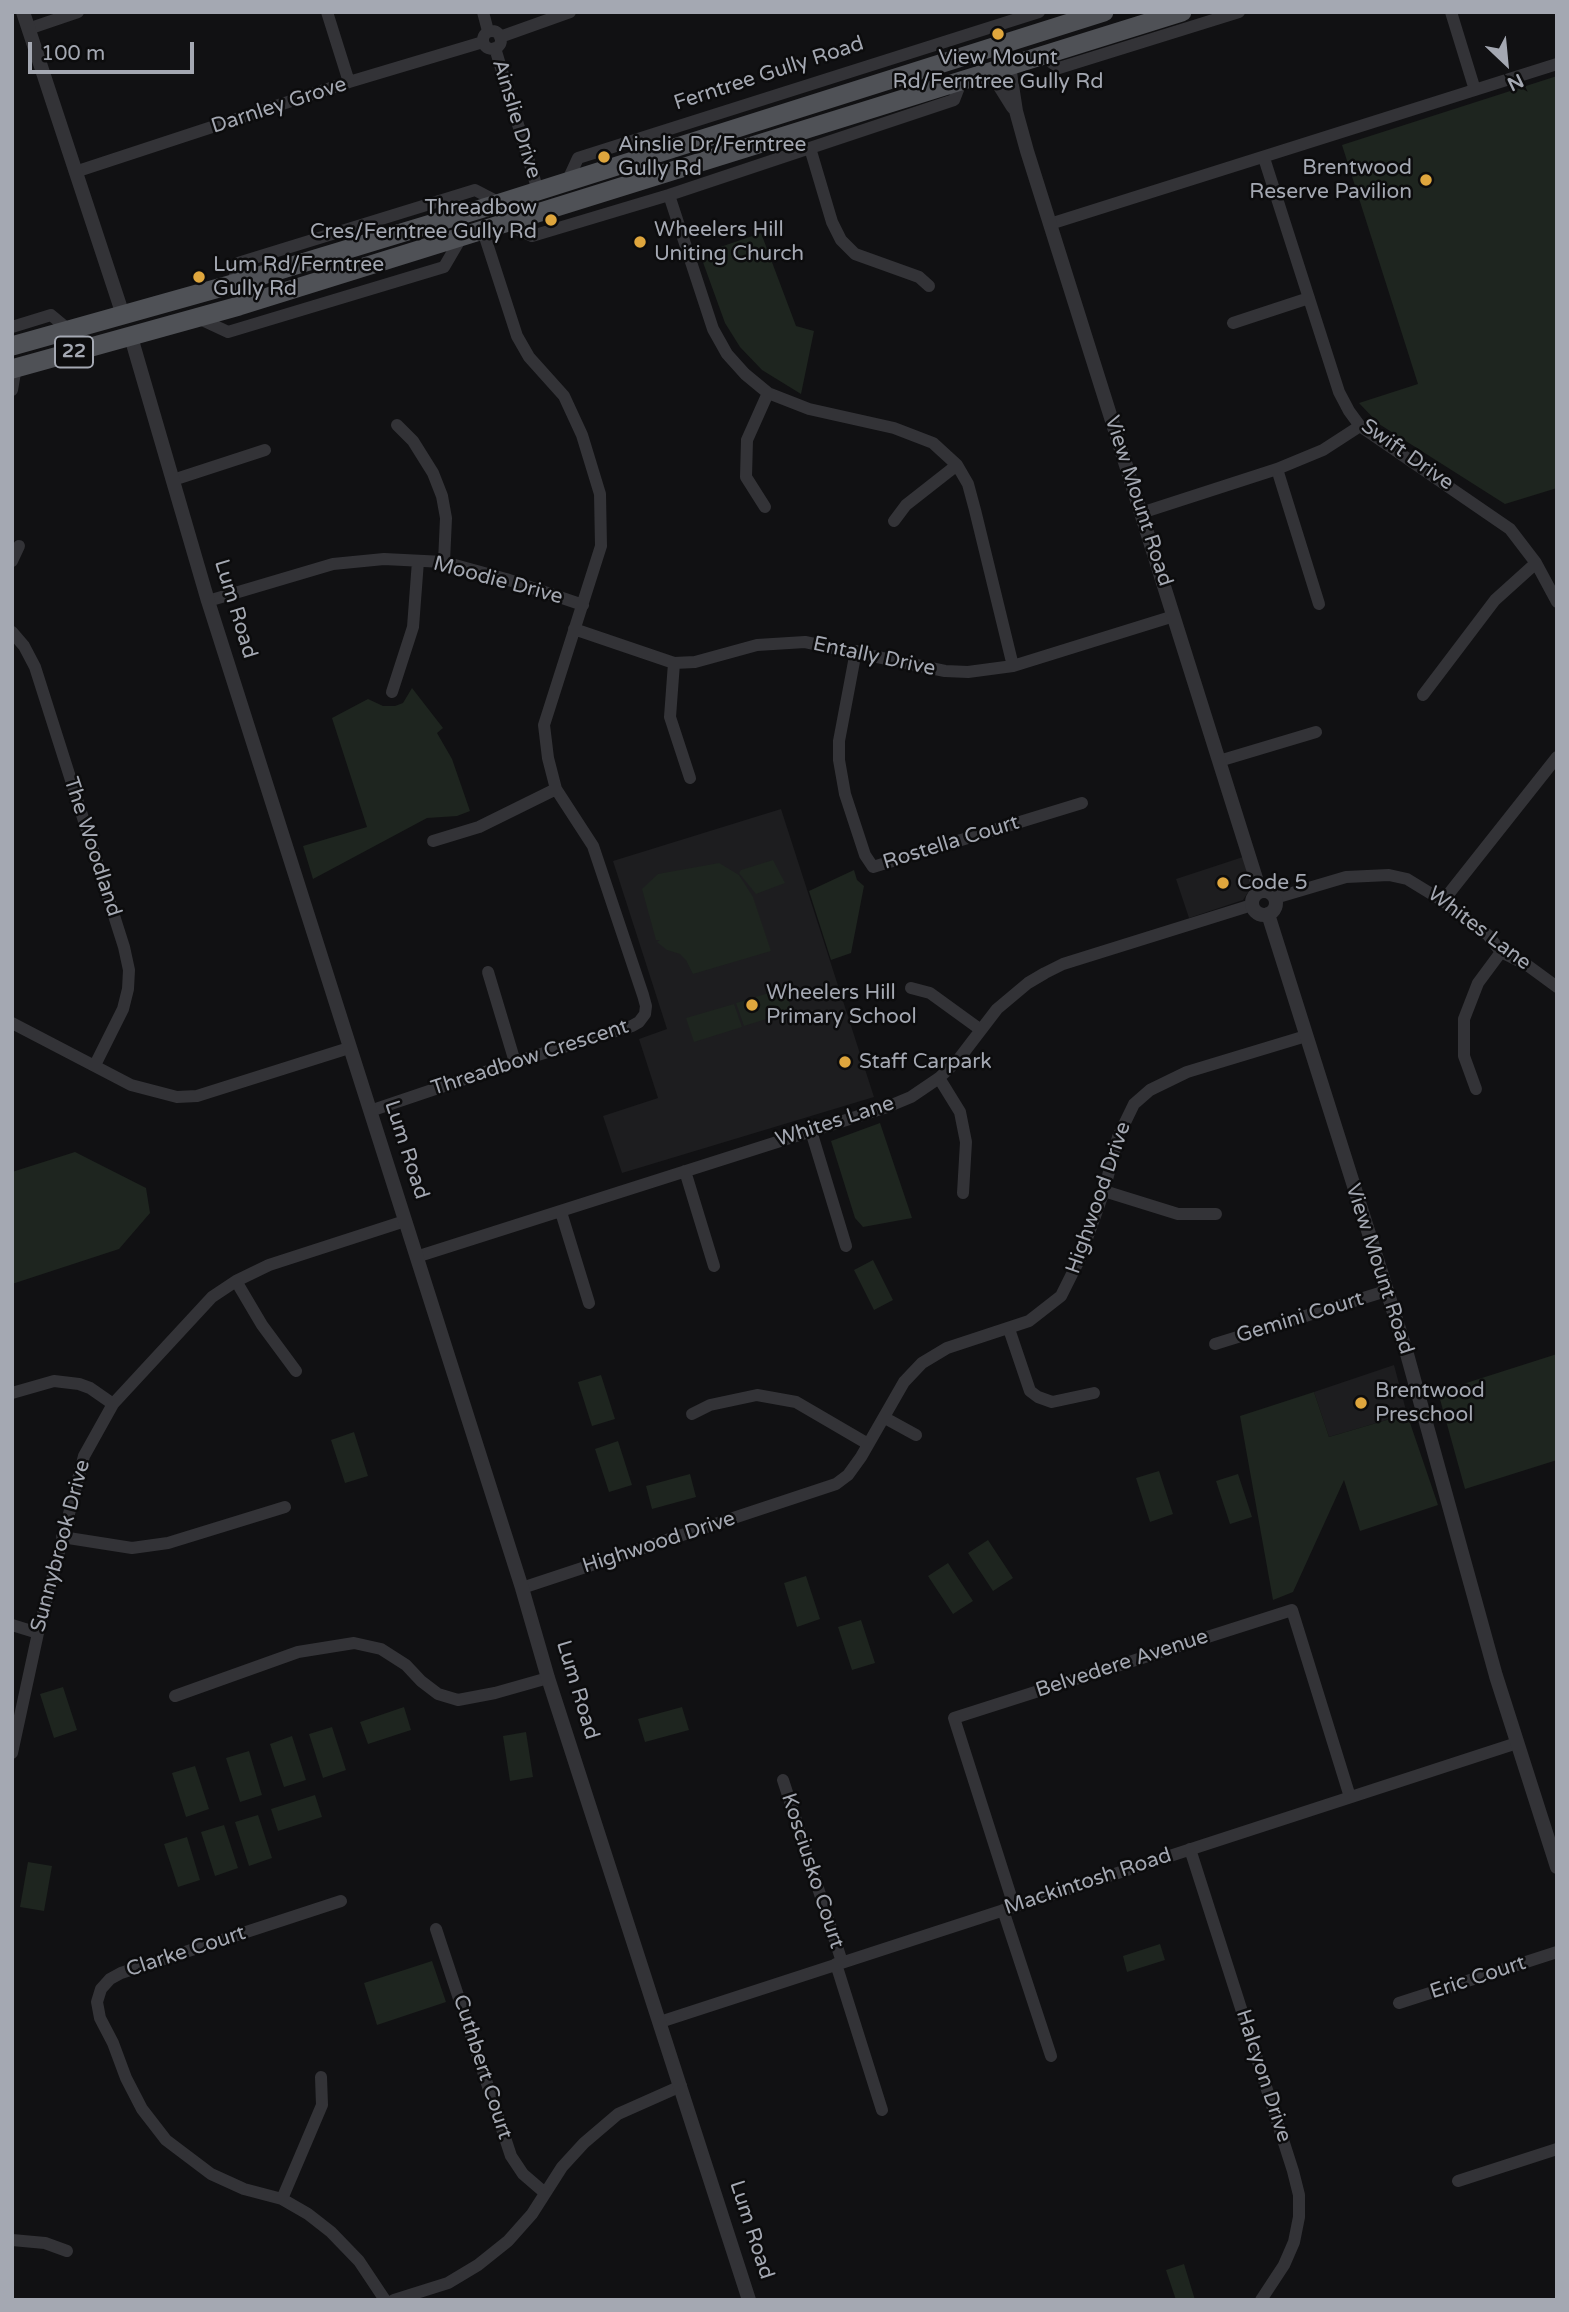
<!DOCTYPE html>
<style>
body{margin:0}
#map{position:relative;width:1569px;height:2312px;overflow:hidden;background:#111113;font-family:"Varela Round",sans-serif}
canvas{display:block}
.frame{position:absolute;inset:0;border:14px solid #a4a8b2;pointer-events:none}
.north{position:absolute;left:1471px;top:28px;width:70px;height:70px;-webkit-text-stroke:5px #0c0c0d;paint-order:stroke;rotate:154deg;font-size:19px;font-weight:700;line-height:28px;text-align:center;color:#a4a8b2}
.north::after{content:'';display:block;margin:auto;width:24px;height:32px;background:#a4a8b2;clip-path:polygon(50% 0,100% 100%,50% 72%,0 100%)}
.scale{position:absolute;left:28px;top:42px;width:166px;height:32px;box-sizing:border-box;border:4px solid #a4a8b2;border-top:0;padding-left:9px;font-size:21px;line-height:24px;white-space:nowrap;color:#a4a8b2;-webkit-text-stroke:5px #0c0c0d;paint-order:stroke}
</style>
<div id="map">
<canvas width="1569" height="2312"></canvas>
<div class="frame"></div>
<div class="north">N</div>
<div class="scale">100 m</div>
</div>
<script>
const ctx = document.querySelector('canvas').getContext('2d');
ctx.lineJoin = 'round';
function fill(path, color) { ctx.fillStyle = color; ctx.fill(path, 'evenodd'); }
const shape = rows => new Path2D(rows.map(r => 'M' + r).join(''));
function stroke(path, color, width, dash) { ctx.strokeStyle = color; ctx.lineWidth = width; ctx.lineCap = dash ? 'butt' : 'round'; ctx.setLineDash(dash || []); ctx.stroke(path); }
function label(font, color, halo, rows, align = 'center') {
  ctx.font = font + ' "Varela Round",sans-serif'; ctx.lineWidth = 5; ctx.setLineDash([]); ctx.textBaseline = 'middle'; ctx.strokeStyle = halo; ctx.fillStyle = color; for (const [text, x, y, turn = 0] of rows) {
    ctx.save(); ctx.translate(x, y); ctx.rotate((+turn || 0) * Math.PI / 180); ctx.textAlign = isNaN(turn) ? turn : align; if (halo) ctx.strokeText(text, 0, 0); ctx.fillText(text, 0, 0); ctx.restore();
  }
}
fill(shape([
 [781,809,874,1097,622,1173,603,1116,658,1098,639,1039,667,1029,613,861],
 [1243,857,1252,886,1243,900,1189,918,1176,879],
 [1394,1365,1407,1414,1329,1437,1314,1392]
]), '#1d1d1f');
fill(shape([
 [1557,76,1557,488,1505,504,1379,424,1359,403,1418,384,1342,145],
 [761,233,796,326,814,331,801,394,762,370,740,347,725,323,700,254],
 [412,688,443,728,437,733,452,759,470,811,457,816,427,818,313,879,303,846,367,827,332,718,368,699,383,706,395,706,403,703],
 [773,860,785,883,756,894,739,873,741,870],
 [719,863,739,875,753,897,771,951,693,974,686,960,680,954,667,950,657,942,660,940,656,940,642,889,658,874],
 [854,870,857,880,864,886,851,953,831,960,809,891],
 [785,988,792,1011,744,1026,736,1003],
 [734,1004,742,1027,694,1042,686,1018],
 [880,1123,912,1218,863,1227,855,1218,831,1141],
 [75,1152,146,1188,150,1213,119,1249,12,1284,12,1172],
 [873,1260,893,1300,874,1310,854,1270],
 [1557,1354,1557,1460,1465,1489,1438,1392],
 [601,1375,615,1419,592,1426,578,1382],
 [1314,1392,1329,1437,1407,1414,1438,1505,1360,1531,1344,1480,1293,1592,1273,1600,1240,1416],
 [354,1432,368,1476,345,1483,331,1440],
 [618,1441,632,1485,609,1492,595,1449],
 [1159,1471,1173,1514,1150,1522,1136,1478],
 [690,1474,696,1497,652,1509,646,1486],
 [1238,1474,1252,1517,1230,1524,1216,1481],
 [988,1540,1013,1578,993,1591,968,1553],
 [948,1563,973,1601,953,1614,928,1576],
 [806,1576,820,1619,797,1627,784,1583],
 [861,1620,875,1663,852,1670,838,1627],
 [63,1687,77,1730,54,1738,40,1694],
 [404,1707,411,1730,368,1744,360,1722],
 [682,1707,689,1730,645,1742,638,1719],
 [332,1727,346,1770,323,1778,309,1734],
 [526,1732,533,1777,510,1781,503,1736],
 [292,1736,306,1780,284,1787,270,1744],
 [249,1751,262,1795,240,1802,226,1758],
 [195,1766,209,1809,186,1817,172,1773],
 [315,1795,322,1817,278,1831,271,1809],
 [258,1815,272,1858,249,1866,235,1822],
 [224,1825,238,1868,215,1876,201,1832],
 [187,1837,200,1880,178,1887,164,1844],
 [28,1862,52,1866,44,1911,20,1907],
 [1160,1944,1165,1960,1127,1972,1123,1956],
 [432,1961,446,2002,377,2025,364,1983],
 [1184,2264,1195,2300,1176,2300,1166,2270]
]), '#1e251f');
stroke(shape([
 [327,12,349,82],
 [483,12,488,31],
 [1451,12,1475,90],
 [28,29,78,12],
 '483 40a9 9 0 1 1 18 0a9 9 0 1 1-18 0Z',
 [500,37,570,12],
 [495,48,538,191],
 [1043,56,1059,68,1239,12],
 [810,148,832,222,841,240,855,254,919,277,929,286],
 [1264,158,1339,392,1349,411,1360,426,1510,529,1536,563,1557,602],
 [75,172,349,82,483,42],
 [567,182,578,158,1039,12],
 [669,195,713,329,727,354,745,374,768,393,809,409,894,428,933,443,957,465,968,484,975,510,1013,666],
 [507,224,532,236,669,195,954,100,961,82],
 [1050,224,1557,64],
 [233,284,238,263,475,190,500,203],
 [198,318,228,332,444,267,461,238],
 [1233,323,1309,298],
 [12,327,51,315,69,330],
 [12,390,16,367],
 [397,425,413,441,433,473,442,496,446,518,444,562],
 [1277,469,1319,604],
 [173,480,265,450],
 [765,507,746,477,747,440,768,393],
 [1141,513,1277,469,1323,450,1360,426],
 [894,521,906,505,957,465],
 [12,561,19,546],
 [208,601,333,564,384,559,444,562,506,579,583,605],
 [574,629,674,663,695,662,757,645,805,642,945,671,968,672,1013,666,1174,616],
 [12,632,24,646,35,667,124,947,129,970,128,989,123,1009,95,1065],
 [856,651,839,741,839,760,845,794,865,855,873,867,1082,803],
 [674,663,670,717,690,778],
 [392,692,413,627,418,561],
 [1423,695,1495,600,1536,563],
 [1219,761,1316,732],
 [433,841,479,827,556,789],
 [1275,898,1346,877,1389,875,1407,879,1443,901,1488,935,1501,952,1527,965,1557,987],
 [1443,901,1557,757],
 [488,972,515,1062],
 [911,988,930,993,981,1030],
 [12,1023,131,1085,177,1097,197,1096,349,1048],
 [939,1078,960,1112,966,1142,963,1193],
 [1476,1089,1464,1056,1464,1019,1478,983,1501,952],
 [370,1111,515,1062,632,1026,639,1022,645,1014,646,1006,643,995,593,846,556,789,548,758,544,725,601,546,600,494,582,435,564,396,529,357,517,336,483,231],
 [811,1131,846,1246],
 [685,1171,714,1266],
 [1104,1191,1178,1214,1216,1214],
 [561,1212,589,1303],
 [416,1257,887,1107,911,1097,939,1078,958,1060,997,1009,1028,983,1045,973,1063,964,1252,905],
 [236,1281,262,1325,296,1371],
 [1009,1329,1030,1391,1038,1397,1052,1402,1094,1393],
 [1215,1344,1386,1291],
 [12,1393,54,1381,79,1384,90,1388,113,1404],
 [692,1414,710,1405,757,1395,796,1402,868,1444],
 [885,1418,916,1435],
 [62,1537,132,1548,168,1543,285,1507],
 [522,1588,836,1484,848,1475,861,1457,904,1382,922,1363,947,1348,1029,1321,1061,1296,1080,1258,1104,1191,1118,1137,1134,1104,1150,1090,1187,1072,1306,1036],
 [12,1625,38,1633],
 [175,1696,298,1652,354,1643,381,1649,406,1665,421,1681,438,1694,458,1700,495,1693,548,1678],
 [12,1753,38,1633,84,1456,113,1404,212,1297,236,1281,269,1265,405,1221],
 [783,1780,842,1962],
 [1190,1849,1293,2171,1299,2195,1299,2217,1294,2242,1284,2265,1261,2300],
 [341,1901,121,1973,110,1979,101,1989,97,2002,100,2018,113,2043,126,2078,142,2109,166,2140,211,2174,244,2189,282,2199,308,2214,331,2232,359,2261,385,2300],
 [1014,1906,954,1718,1292,1610,1350,1797],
 [1003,1910,1051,2056],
 [436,1929,511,2156,523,2174,545,2193],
 [836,1964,882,2110],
 [1399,2003,1557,1952],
 [660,2022,1517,1743],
 [1458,2181,1557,2149],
 [282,2199,322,2105,321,2077],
 [12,2240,45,2243,67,2251],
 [394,2300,448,2283,478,2265,508,2241,532,2214,562,2167,584,2143,618,2114,681,2086]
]), '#333337', 12);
stroke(shape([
 [23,12,123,315],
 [1009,66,1016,111,1027,151,1260,891],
 [984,74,998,83,1013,107],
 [131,337,208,601,522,1588,548,1678,749,2300],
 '1252 903a12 12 0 1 1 24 0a12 12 0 1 1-24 0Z',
 [1268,914,1407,1354,1496,1676,1557,1867]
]), '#333337', 14);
stroke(shape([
 [12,346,233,284,500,203,1104,12],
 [12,369,239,306,1182,12]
]), '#4f5156', 19);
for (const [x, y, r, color] of [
 [998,34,7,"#dfa63d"],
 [604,157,7,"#dfa63d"],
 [1426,180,7,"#dfa63d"],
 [551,220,7,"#dfa63d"],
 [640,242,7,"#dfa63d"],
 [199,277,7,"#dfa63d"],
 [1223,883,7,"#dfa63d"],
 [752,1005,7,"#dfa63d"],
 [845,1062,7,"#dfa63d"],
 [1361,1403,7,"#dfa63d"]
]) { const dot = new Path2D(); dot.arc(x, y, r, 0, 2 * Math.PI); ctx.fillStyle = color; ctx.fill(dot); stroke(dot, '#0c0c0d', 2.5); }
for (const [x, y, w] of [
 [74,352,38]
]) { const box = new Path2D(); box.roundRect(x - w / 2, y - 15.5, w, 31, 5); ctx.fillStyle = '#0c0c0d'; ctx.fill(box); stroke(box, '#a4a8b2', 2); }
label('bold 19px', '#a4a8b2', null, [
 ["22",74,352]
]);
label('21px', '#a4a8b2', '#0c0c0d', [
 ["View Mount",998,58,"center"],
 ["Rd/Ferntree Gully Rd",998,82,"center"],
 ["Ainslie Dr/Ferntree",618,145],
 ["Gully Rd",618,169],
 ["Brentwood",1412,168,"right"],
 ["Reserve Pavilion",1412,192,"right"],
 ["Threadbow",537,208,"right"],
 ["Cres/Ferntree Gully Rd",537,232,"right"],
 ["Wheelers Hill",654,230],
 ["Uniting Church",654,254],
 ["Lum Rd/Ferntree",213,265],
 ["Gully Rd",213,289],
 ["Code 5",1237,883],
 ["Wheelers Hill",766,993],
 ["Primary School",766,1017],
 ["Staff Carpark",859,1062],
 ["Brentwood",1375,1391],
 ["Preschool",1375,1415]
], 'left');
label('21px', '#a4a8b2', '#0c0c0d', [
 ["Ferntree Gully Road",769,74,-18],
 ["Darnley Grove",279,106,-18],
 ["Ainslie Drive",516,119,73],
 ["Swift Drive",1407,455,35],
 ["View Mount Road",1138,501,72],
 ["Moodie Drive",498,581,15],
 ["Lum Road",235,609,73],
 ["Entally Drive",874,657,12],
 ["Rostella Court",951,843,-17],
 ["The Woodland",92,847,72],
 ["Whites Lane",1479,929,37],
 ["Threadbow Crescent",530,1058,-18],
 ["Whites Lane",835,1122,-18],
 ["Lum Road",406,1150,72],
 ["Highwood Drive",1099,1198,-71],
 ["View Mount Road",1379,1269,72],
 ["Gemini Court",1300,1318,-17],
 ["Highwood Drive",659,1543,-18],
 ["Sunnybrook Drive",61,1546,-75],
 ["Belvedere Avenue",1122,1664,-18],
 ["Lum Road",577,1690,73],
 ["Kosciusko Court",812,1871,72],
 ["Mackintosh Road",1088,1882,-18],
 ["Clarke Court",186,1952,-18],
 ["Eric Court",1478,1978,-18],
 ["Cuthbert Court",482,2067,72],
 ["Halcyon Drive",1263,2076,72],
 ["Lum Road",751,2230,72]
]);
</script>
